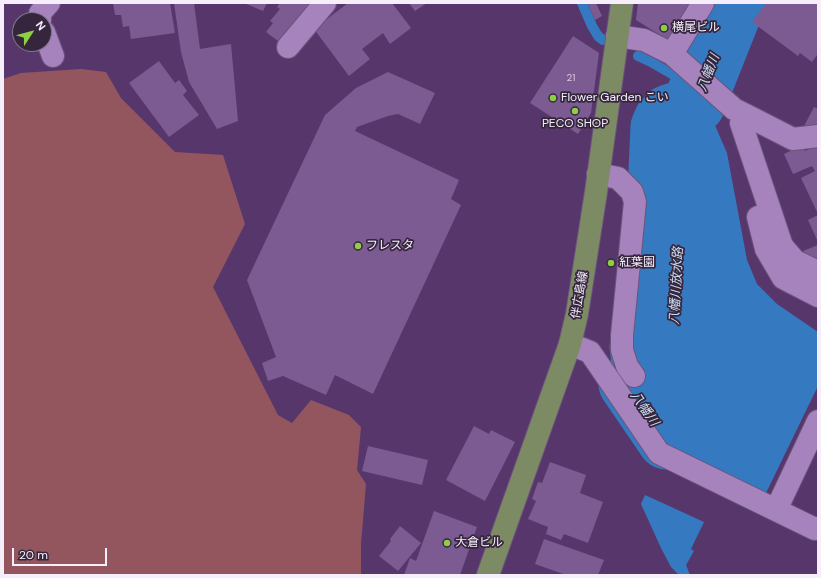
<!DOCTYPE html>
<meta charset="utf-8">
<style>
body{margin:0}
#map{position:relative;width:821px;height:578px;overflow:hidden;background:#57376b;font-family:"DM Sans",sans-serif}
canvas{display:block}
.frame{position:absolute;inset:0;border:4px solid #f6effb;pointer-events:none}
.north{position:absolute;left:12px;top:12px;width:40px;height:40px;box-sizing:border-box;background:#35263e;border:1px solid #82768a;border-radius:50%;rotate:54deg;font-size:11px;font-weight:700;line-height:16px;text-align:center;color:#f6effb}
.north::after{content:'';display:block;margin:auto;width:14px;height:18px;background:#8dce44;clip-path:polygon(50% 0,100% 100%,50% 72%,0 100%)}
.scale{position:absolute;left:12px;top:548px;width:95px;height:18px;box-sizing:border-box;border:2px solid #f6effb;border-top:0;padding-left:5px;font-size:12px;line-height:14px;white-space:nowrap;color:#f6effb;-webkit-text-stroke:3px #35263e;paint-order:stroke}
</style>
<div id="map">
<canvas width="821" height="578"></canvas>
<div class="frame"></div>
<div class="north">N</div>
<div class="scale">20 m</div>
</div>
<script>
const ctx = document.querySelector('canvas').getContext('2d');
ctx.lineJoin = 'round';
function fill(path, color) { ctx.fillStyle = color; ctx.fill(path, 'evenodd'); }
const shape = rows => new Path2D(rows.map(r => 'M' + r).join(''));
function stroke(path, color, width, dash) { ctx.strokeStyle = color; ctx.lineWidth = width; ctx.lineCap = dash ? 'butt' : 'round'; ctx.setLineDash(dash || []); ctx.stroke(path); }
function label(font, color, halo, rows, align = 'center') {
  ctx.font = font + ' "DM Sans","Noto Sans JP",sans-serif'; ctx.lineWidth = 3.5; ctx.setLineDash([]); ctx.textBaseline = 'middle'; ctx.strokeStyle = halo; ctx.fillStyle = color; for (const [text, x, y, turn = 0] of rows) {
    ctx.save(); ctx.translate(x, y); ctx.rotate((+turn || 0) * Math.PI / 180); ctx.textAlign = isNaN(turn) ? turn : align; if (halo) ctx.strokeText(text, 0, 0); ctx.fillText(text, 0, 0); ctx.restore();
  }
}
fill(shape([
 [81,69,106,72,121,98,175,152,223,155,245,224,213,287,278,415,292,423,311,400,349,415,361,427,357,470,366,484,361,544,361,575,3,575,3,79,21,73]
]), '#93565e');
fill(shape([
 [733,3,740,3,733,78,714,123,727,153,747,260,757,284,777,304,818,332,818,386,766,493,676,449,678,444,667,439,665,443,628,387,650,371,643,360,641,347,647,291,662,292,651,268,659,186,670,187,661,171,663,121,660,120,674,89,693,56],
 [645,495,704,522,691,549,694,551,686,565,690,575,679,575,671,567,661,548,641,504]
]), '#357ac0');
stroke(shape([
 [582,3,592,26,598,36,603,40],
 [638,56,651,62,677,77,656,120,653,170],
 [645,266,653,185],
 [642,290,641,303,643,308]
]), '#357ac0', 10);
stroke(shape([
 [657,170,659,127,662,120,669,113,697,104,737,3],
 [648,267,656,186],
 [645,291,638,347,640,361,645,371,627,384,666,441]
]), '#357ac0', 57);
fill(shape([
 [113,3,170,3,175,33,131,39,129,26,123,27,121,15,115,15],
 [174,3,194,3,200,49,231,44,238,121,217,129,189,82,181,52],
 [244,3,267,3,263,11],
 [280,3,313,3,282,44,266,32,273,23,270,21,280,9,277,7],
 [348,3,392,3,411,28,390,44,383,33,362,49,370,59,349,76,314,29],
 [409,3,427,3,415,11],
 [590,3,596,3,602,16,595,20,588,4],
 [638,3,694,3,673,38,669,36,668,40,636,20],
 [766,3,818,3,818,55,817,55,812,62,800,53,798,56,752,22],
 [573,36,599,53,591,113,578,134,530,103],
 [159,61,175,83,179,80,187,91,183,95,199,115,169,137,129,83],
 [388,72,435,93,420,124,398,114,388,116,357,127,355,131,459,180,451,199,461,205,373,394,335,375,326,395,283,376,268,381,262,363,276,357,247,280,325,115,356,88],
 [814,107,818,109,818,130,801,132],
 [803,145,805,151,818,145,818,214,801,178,815,171,812,166,793,174,784,154],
 [818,215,818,242,808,220],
 [818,245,818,262,805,255,803,251],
 [474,426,489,434,491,430,515,442,485,501,446,480],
 [368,446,428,460,422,485,362,471],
 [550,462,586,475,580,493,603,502,588,543,564,534,561,540,546,534,548,527,528,519,536,501,532,499,538,482,542,483],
 [434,511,477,527,460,575,404,575,410,558,416,561],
 [400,526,421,543,398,571,379,556,391,541,390,539],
 [544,539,604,560,598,575,566,575,535,564]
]), '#7c5a92');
const minor = shape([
 [40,20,40,13,49,3],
 [44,32,53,56],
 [617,36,644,40,672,54,734,109,746,115,741,123,782,246,795,261,818,272],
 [288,47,325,3],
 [672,54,703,3],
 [746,115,793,139,818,136],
 [598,174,618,178,632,192,635,202,622,335,622,350,627,366,634,376],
 [771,213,758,217,766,249,783,278,818,296],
 [570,344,590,352,659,453,815,529,818,528],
 [776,510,818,421]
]);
const major = shape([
 [488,575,570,344,577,314,596,192,622,3]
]);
stroke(minor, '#6c537c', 24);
stroke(major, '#6c537c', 24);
stroke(minor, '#a683bd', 22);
stroke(major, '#7d8b64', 22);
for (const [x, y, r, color] of [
 [664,28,4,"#8dce44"],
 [553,98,4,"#8dce44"],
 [575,111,4,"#8dce44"],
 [358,246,4,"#8dce44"],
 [611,263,4,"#8dce44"],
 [447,543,4,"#8dce44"]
]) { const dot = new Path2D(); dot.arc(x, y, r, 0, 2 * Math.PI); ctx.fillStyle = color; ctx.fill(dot); stroke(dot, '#35263e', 1.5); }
label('10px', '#d8cae1', null, [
 ["21",571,78]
]);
label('12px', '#f6effb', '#35263e', [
 ["横尾ビル",672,28],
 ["Flower Garden こい",561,98],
 ["PECO SHOP",575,124,"center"],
 ["フレスタ",366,246],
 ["紅葉園",619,263],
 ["大倉ビル",455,543]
], 'left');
label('12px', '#f6effb', '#35263e', [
 ["伴広島線",580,295,-80]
]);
label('italic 13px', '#ccddf0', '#35263e', [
 ["八幡川",709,73,-69],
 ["八幡川放水路",677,286,-87],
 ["八幡川",644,409,55]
]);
</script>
